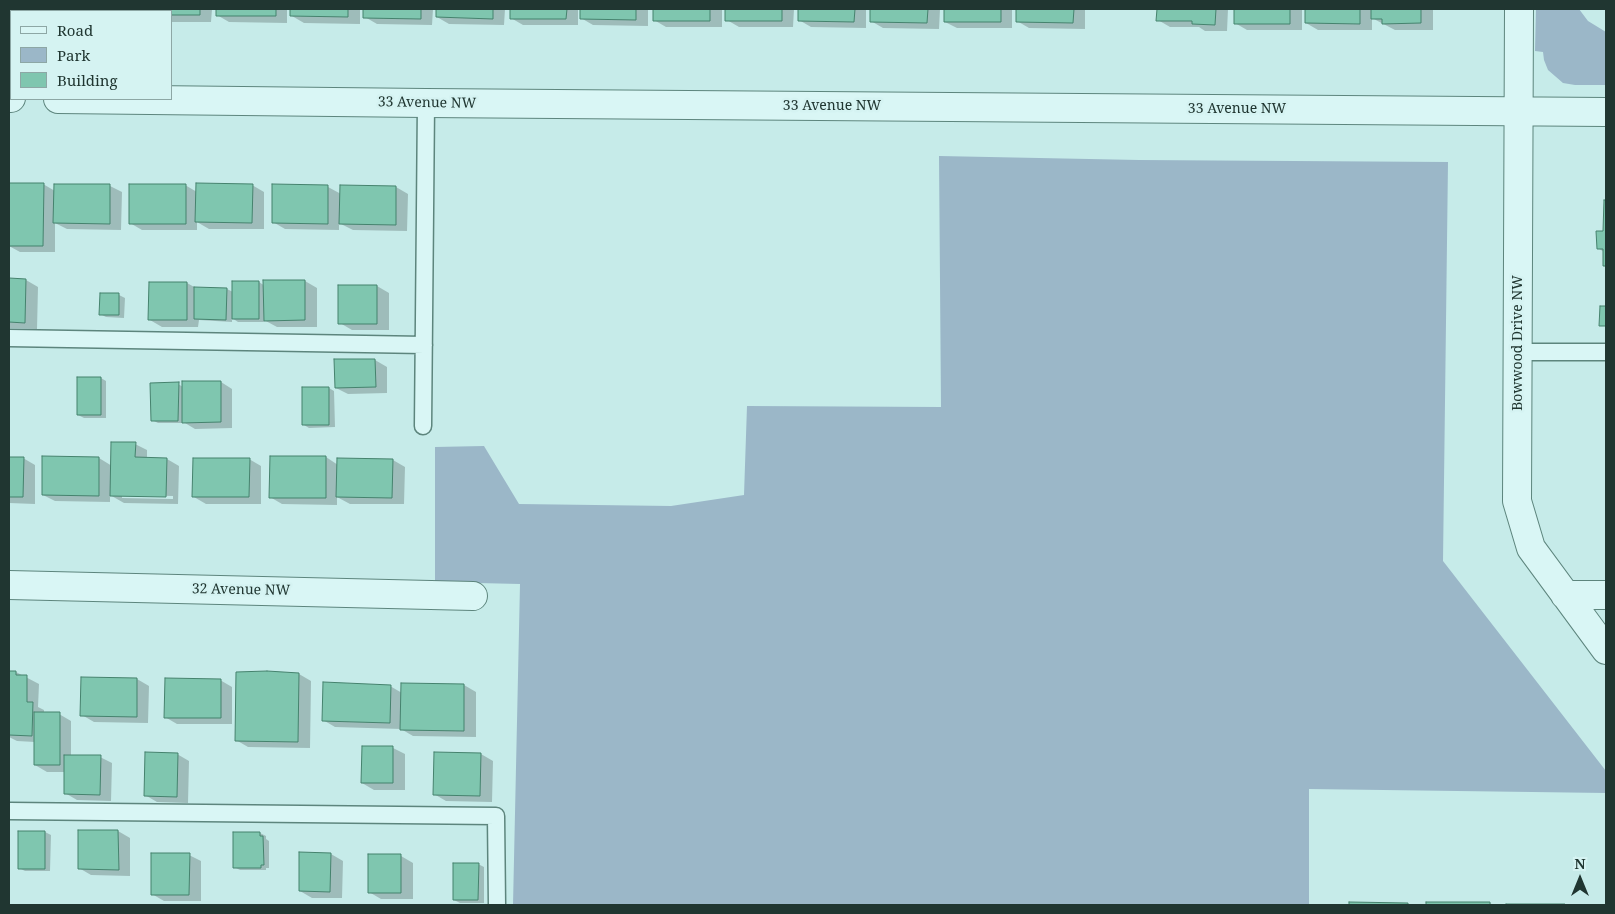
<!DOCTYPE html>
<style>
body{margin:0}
#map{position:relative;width:1615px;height:914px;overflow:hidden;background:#c6ebe9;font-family:"Noto Serif",serif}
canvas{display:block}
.frame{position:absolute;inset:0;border:10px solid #203631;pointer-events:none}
.legend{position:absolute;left:10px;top:10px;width:162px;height:90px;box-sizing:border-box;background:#d5f3f2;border:1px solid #8da7a5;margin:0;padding:6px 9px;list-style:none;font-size:15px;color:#203631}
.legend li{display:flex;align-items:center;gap:10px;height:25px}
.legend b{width:25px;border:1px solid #8da7a5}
.north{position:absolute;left:1555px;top:854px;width:50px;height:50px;-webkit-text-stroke:4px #d5f3f2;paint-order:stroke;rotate:0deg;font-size:14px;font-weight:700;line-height:20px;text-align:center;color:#203631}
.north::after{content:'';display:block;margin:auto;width:18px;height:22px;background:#203631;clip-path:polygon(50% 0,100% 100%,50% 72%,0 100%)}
</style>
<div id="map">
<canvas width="1615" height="914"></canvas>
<div class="frame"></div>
<ul class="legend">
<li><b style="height:6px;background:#d9f6f5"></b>Road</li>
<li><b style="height:14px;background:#9bb7c8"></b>Park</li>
<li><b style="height:14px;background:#7fc6af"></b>Building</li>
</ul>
<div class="north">N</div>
</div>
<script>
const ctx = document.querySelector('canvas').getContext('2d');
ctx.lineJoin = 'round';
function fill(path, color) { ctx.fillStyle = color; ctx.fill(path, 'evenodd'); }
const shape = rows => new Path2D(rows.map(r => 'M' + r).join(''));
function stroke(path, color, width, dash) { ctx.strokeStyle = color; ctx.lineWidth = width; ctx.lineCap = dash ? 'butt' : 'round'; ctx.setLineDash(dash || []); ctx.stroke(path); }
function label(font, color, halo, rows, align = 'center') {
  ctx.font = font + ' "Noto Serif",serif'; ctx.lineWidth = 5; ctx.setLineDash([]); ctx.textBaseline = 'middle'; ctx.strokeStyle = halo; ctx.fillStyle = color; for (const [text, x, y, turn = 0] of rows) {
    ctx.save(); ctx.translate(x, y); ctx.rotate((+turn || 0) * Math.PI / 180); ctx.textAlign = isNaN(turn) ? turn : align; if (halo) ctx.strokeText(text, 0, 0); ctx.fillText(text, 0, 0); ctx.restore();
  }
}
fill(shape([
 [1536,9,1579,9,1588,21,1606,32,1606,85,1575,85,1563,83,1548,70,1544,60,1543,52,1535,51],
 [939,156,1139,160,1448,162,1443,561,1606,771,1606,793,1309,789,1309,905,513,905,520,584,435,582,435,447,484,446,519,504,671,506,744,495,747,406,941,407]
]), '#9bb7c8');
fill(shape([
 [9,9,16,9,16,11,11,11,11,21,9,21],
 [28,9,115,9,115,11,28,11],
 [125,9,212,9,211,22,171,22,171,11,125,11],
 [217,9,287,9,287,23,229,22,217,15],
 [292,9,360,9,360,24,304,23,292,16],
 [365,9,433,9,432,25,377,24,365,17],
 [437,9,505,9,504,25,449,24,437,17],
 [511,9,578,9,578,25,523,25,511,18],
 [581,9,648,9,648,26,593,25,581,18],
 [654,9,722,9,722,27,666,27,654,20],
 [727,9,794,9,793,27,739,27,727,20],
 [799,9,866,9,866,28,811,27,799,20],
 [871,9,940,9,939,29,883,28,871,21],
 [945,9,1012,9,1012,28,957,28,945,22],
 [1017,9,1085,9,1085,29,1029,28,1017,21],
 [1122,9,1228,9,1227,31,1205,31,1199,27,1170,27,1158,20,1158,10,1125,10],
 [1235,9,1302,9,1302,30,1247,30,1235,23],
 [1306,9,1433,9,1433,30,1395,30,1372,18,1372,30,1318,30,1306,23],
 [9,184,43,184,55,191,110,186,122,192,121,230,67,229,55,223,55,252,20,252,9,246],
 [185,185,197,192,252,185,264,192,264,229,209,229,197,222,197,230,142,230,130,223],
 [328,187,341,194,396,187,408,194,407,231,353,230,339,223,339,230,285,229,273,222],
 [1605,201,1606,201,1606,267,1604,266,1604,252,1598,248,1605,232],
 [9,280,26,280,38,287,37,329,9,328],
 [305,281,317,288,317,327,277,327,264,320,264,322,238,322,232,318,232,322,199,320,198,327,162,327,150,320,187,283,196,288,227,289,233,292,259,282,265,286],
 [377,286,389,293,389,330,352,330,340,323],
 [101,294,119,295,125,298,124,318,106,317,100,314],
 [375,360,387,367,387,393,348,394,336,388],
 [101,378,106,381,106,418,84,418,78,415],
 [221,382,232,389,232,428,195,429,185,423,158,423,152,420,178,384,183,387],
 [329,388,334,391,335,427,309,428,304,425],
 [135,444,147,450,147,459,167,459,179,466,178,504,124,503,110,495,110,502,55,501,43,495,99,458,112,466],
 [122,495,173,496,173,499,122,498],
 [326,457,338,465,393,460,405,467,404,504,350,504,337,497,337,505,282,504,270,497],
 [9,458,23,458,35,465,35,504,9,503],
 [249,459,261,466,261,504,206,504,194,497],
 [9,672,16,672,39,684,38,707,44,710,44,714,59,714,71,721,71,756,100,757,112,763,111,801,77,800,65,793,65,772,47,772,35,765,35,742,17,741,9,737],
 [299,674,311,681,310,748,248,747,236,740],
 [82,678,137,679,149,686,148,723,94,722,82,715],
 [220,680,232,687,232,724,177,724,165,717],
 [402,684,464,685,476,692,476,737,413,736,401,729,335,727,323,720,390,686,402,693],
 [393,748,405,754,405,790,374,790,362,783],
 [435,753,481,754,493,761,492,802,446,801,434,794],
 [177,754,189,761,188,803,157,802,145,795],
 [118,831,130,838,130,876,91,875,79,868],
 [19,832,45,832,51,835,50,871,25,871,19,868],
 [260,833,266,836,266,839,269,841,269,868,266,868,266,870,240,870,234,867],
 [331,854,343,861,342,898,312,898,300,891],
 [189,855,201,861,201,901,164,901,152,894],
 [401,856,413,863,413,899,381,899,369,892],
 [478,864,484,867,484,903,460,903,454,900],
 [1350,903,1408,904,1410,905,1350,905],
 [1427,903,1490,903,1493,905,1427,905]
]), '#0003');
const building = shape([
 [27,9,104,9,104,11,27,11,27,9],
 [124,9,200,9,200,15,171,15,171,11,124,11,124,9],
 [216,9,276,9,276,16,216,16,216,9],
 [290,9,348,9,348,17,290,16,290,9],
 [363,9,421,9,421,19,363,18,363,9],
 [436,9,493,9,493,19,436,17,436,9],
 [510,9,567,9,566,19,510,19,510,9],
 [580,9,636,9,636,20,580,19,580,9],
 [653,9,710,9,710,21,653,21,653,9],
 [725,9,782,9,782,21,725,21,725,9],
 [798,9,855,9,854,22,798,21,798,9],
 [870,9,928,9,927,23,870,22,870,9],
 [944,9,1001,9,1001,22,944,22,944,9],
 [1016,9,1074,9,1073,23,1016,22,1016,9],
 [1157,9,1216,9,1215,25,1192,24,1192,21,1156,21,1157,9],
 [1234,9,1290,9,1290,24,1234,24,1234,9],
 [1305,9,1360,9,1360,24,1305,23,1305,9],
 [1371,9,1421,9,1421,23,1382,24,1382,19,1371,19,1371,9],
 [9,183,44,183,43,246,9,246,9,183],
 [196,183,253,184,252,223,195,222,196,183],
 [54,184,110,184,110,224,53,223,54,184],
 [129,184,186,184,186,224,129,224,129,184],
 [272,184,328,185,328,224,272,223,272,184],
 [340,185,396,186,396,225,339,224,340,185],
 [1604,200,1606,200,1606,266,1603,266,1603,249,1597,249,1596,231,1603,231,1604,200],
 [9,278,26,279,25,323,9,322,9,278],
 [263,280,305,280,305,320,264,321,263,280],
 [232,281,259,281,259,319,232,319,232,281],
 [149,282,187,282,187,320,148,320,149,282],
 [338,285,377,285,377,324,338,324,338,285],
 [194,287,227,288,226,320,194,319,194,287],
 [100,293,119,293,119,315,99,315,100,293],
 [1600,306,1606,306,1606,326,1599,326,1600,306],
 [334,359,375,359,376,387,335,388,334,359],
 [77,377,101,377,101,415,77,415,77,377],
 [182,381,221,381,221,422,182,423,182,381],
 [179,382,178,421,151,421,150,383,179,382],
 [302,387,329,387,329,425,302,425,302,387],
 [111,442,136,442,135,457,167,458,166,497,110,496,111,442],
 [42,456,99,457,99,496,42,495,42,456],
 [270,456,326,456,326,498,269,498,270,456],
 [9,457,24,457,23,497,9,497,9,457],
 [193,458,250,458,249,497,192,497,193,458],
 [337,458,393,459,392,498,336,497,337,458],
 [9,671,16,671,16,675,27,675,27,702,33,702,32,736,9,735,9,671],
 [267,671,299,673,298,742,235,741,236,672,267,671],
 [81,677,137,678,137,717,80,716,81,677],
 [165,678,221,679,221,718,164,718,165,678],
 [323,682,391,685,390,723,322,721,323,682],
 [401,683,464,684,464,731,400,730,401,683],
 [34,712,60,712,60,765,34,765,34,712],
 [362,746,393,746,393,783,361,783,362,746],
 [145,752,178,753,177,797,144,796,145,752],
 [434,752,481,753,480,796,433,795,434,752],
 [64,755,101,755,100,795,64,794,64,755],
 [78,830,118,830,119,870,78,869,78,830],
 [18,831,45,831,45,869,18,869,18,831],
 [233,832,260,832,260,836,263,836,264,865,261,865,261,868,233,868,233,832],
 [299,852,331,853,330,892,299,891,299,852],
 [151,853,190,853,189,895,151,895,151,853],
 [368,854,401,854,401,893,368,893,368,854],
 [453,863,479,863,478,900,453,900,453,863],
 [1349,902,1408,903,1408,905,1349,905,1349,902],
 [1426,902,1490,902,1490,905,1426,905,1426,902],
 [1506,904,1565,904,1565,905,1506,905,1506,904]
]);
fill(building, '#7fc6af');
stroke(building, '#45826d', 1);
const lane = shape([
 [9,338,424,345],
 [1518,352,1606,352],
 [423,426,426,103],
 [9,811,496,816,497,905]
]);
const street = shape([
 [1519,9,1517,501,1531,548,1606,650],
 [9,98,11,98],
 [58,99,426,103,1606,112],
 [9,585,473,596],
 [1565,595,1606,595]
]);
stroke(lane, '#5d857d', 19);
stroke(street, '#5d857d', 30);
stroke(lane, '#d9f6f5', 16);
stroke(street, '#d9f6f5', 28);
label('14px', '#203631', '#d5f3f2', [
 ["33 Avenue NW",427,103,1],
 ["33 Avenue NW",832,106],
 ["33 Avenue NW",1237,109],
 ["Bowwood Drive NW",1518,343,-90],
 ["32 Avenue NW",241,590,1]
]);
</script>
